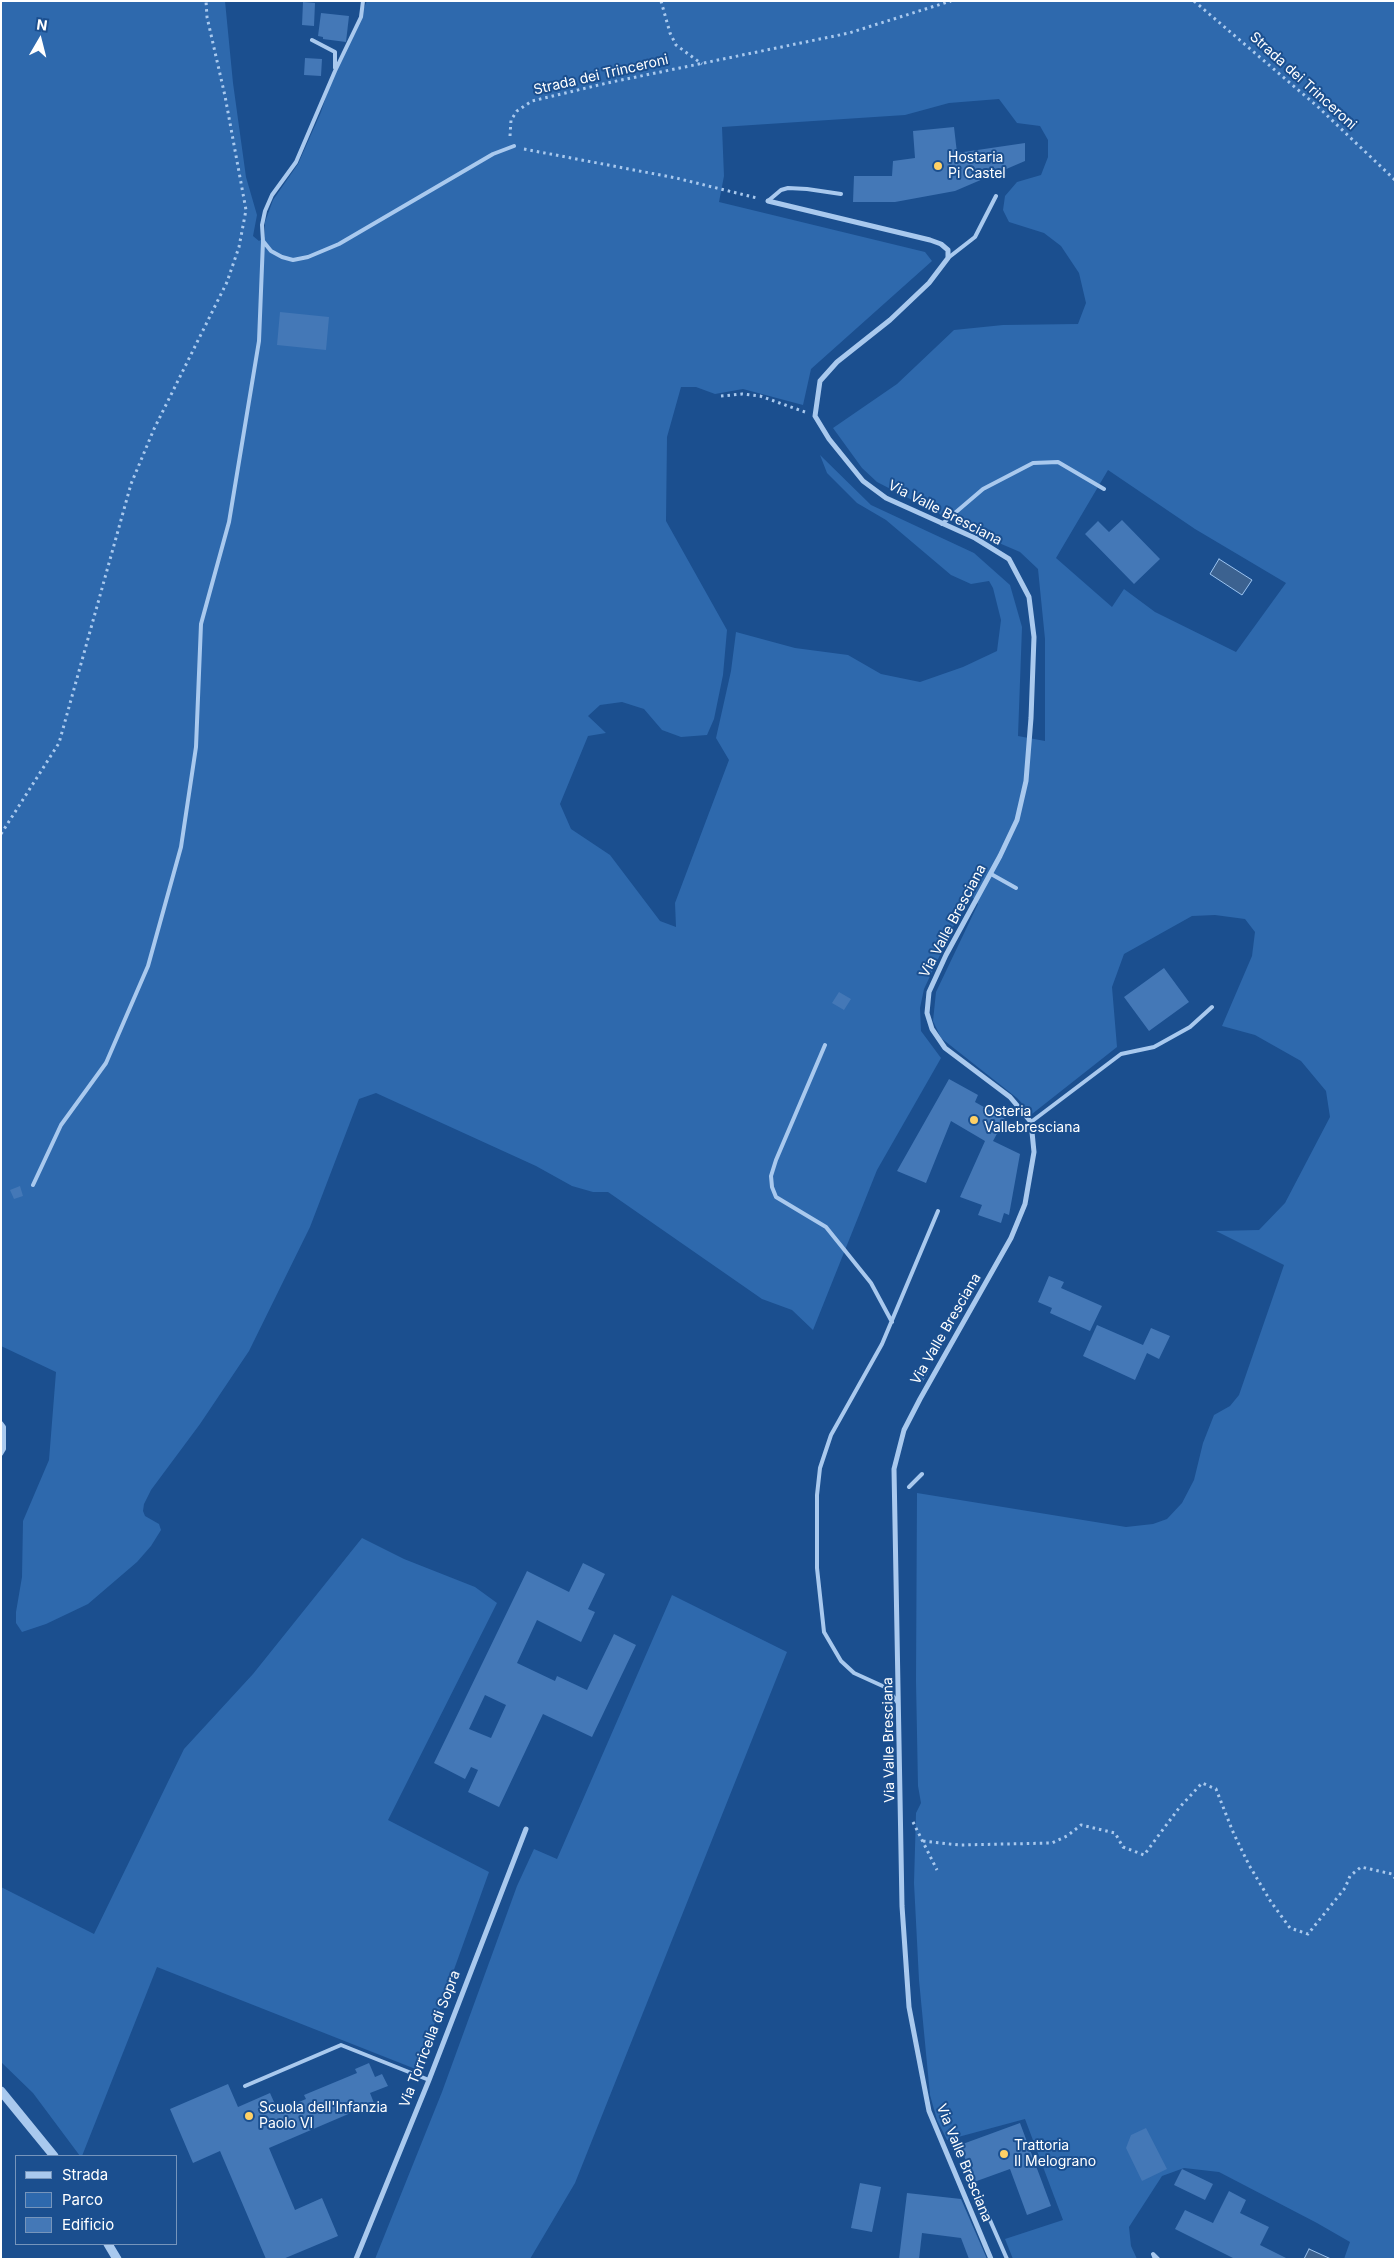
<!DOCTYPE html>
<style>
body{margin:0}
#map{position:relative;width:1396px;height:2260px;overflow:hidden;background:#1b4f8f;font-family:Inter,sans-serif}
canvas{display:block}
.frame{position:absolute;inset:0;border:2px solid #fff;pointer-events:none}
.legend{position:absolute;left:15px;top:2155px;width:162px;height:90px;box-sizing:border-box;background:#1b4f8f;border:1px solid #7695bc;margin:0;padding:6px 9px;list-style:none;font-size:15px;color:#fff}
.legend li{display:flex;align-items:center;gap:10px;height:25px}
.legend b{width:25px;border:1px solid #7695bc}
.north{position:absolute;left:15px;top:15px;width:50px;height:50px;-webkit-text-stroke:4px #1b4f8f;paint-order:stroke;rotate:8deg;font-size:14px;font-weight:700;line-height:20px;text-align:center;color:#fff}
.north::after{content:'';display:block;margin:auto;width:18px;height:22px;background:#fff;clip-path:polygon(50% 0,100% 100%,50% 72%,0 100%)}
</style>
<div id="map">
<canvas width="1396" height="2260"></canvas>
<div class="frame"></div>
<ul class="legend">
<li><b style="height:6px;background:#a9c9ee"></b>Strada</li>
<li><b style="height:14px;background:#2e69ad"></b>Parco</li>
<li><b style="height:14px;background:#4478b7"></b>Edificio</li>
</ul>
<div class="north">N</div>
</div>
<script>
const ctx = document.querySelector('canvas').getContext('2d');
ctx.lineJoin = 'round';
function fill(path, color) { ctx.fillStyle = color; ctx.fill(path, 'evenodd'); }
const shape = rows => new Path2D(rows.map(r => 'M' + r).join(''));
function stroke(path, color, width, dash) { ctx.strokeStyle = color; ctx.lineWidth = width; ctx.lineCap = dash ? 'butt' : 'round'; ctx.setLineDash(dash || []); ctx.stroke(path); }
function label(font, color, halo, rows, align = 'center') {
  ctx.font = font + ' Inter,sans-serif'; ctx.lineWidth = 4; ctx.setLineDash([]); ctx.textBaseline = 'middle'; ctx.strokeStyle = halo; ctx.fillStyle = color; for (const [text, x, y, turn = 0] of rows) {
    ctx.save(); ctx.translate(x, y); ctx.rotate((+turn || 0) * Math.PI / 180); ctx.textAlign = isNaN(turn) ? turn : align; if (halo) ctx.strokeText(text, 0, 0); ctx.fillText(text, 0, 0); ctx.restore();
  }
}
fill(shape([
 [1,1,225,1,233,83,246,177,257,215,253,236,259,241,265,237,265,222,273,200,298,164,321,112,334,72,367,1,1395,1,1395,2259,1344,2259,1350,2242,1317,2223,1219,2172,1184,2168,1162,2176,1129,2227,1131,2246,1137,2259,1013,2259,1005,2239,1063,2220,1025,2119,947,2140,937,2120,930,2095,919,1980,914,1883,916,1813,921,1803,918,1786,916,1681,917,1493,1126,1527,1153,1524,1167,1519,1182,1503,1194,1480,1203,1443,1214,1415,1230,1406,1239,1395,1284,1265,1216,1231,1259,1230,1285,1203,1330,1117,1326,1091,1301,1061,1255,1035,1222,1026,1252,956,1255,932,1245,919,1215,915,1192,916,1124,954,1112,987,1117,1047,1032,1114,1017,1098,941,1038,933,1021,936,992,978,904,969,893,924,989,920,1008,921,1031,941,1058,877,1170,813,1330,792,1310,762,1299,608,1192,593,1192,572,1186,536,1166,376,1093,359,1099,310,1227,249,1351,200,1424,151,1490,144,1504,143,1511,145,1516,159,1524,161,1530,151,1546,137,1562,88,1604,46,1624,22,1632,16,1623,16,1612,22,1577,23,1521,49,1460,56,1372,1,1346],
 [999,99,1017,123,1040,126,1048,140,1048,157,1041,175,1017,182,1005,196,1003,210,1009,222,1044,233,1061,246,1079,273,1086,303,1078,324,1003,325,954,330,897,384,833,428,862,468,877,482,947,518,968,526,985,537,1020,552,1038,569,1045,639,1045,741,1018,736,1022,627,1010,585,974,553,871,505,820,455,827,473,857,503,886,520,951,575,971,584,989,581,993,588,1001,620,997,651,963,667,920,682,881,674,848,655,795,648,736,632,731,671,716,738,729,760,675,903,676,927,660,921,610,855,571,829,560,804,588,736,606,733,588,716,600,705,622,702,644,709,662,730,681,737,707,735,714,719,723,675,727,630,666,521,667,437,681,387,696,387,715,394,743,389,803,405,811,369,932,261,925,252,719,202,724,176,722,127,905,115,949,103],
 [1108,470,1195,529,1286,583,1236,652,1155,612,1124,589,1112,607,1056,558],
 [362,1538,404,1559,475,1587,497,1603,388,1820,489,1872,418,2070,157,1967,82,2156,80,2156,33,2093,1,2062,1,1887,94,1934,184,1749,253,1674],
 [672,1595,787,1652,575,2183,530,2259,375,2259,442,2092,517,1886,534,1849,557,1859]
]), '#2e69ad');
const water = shape([
 [1219,559,1252,580,1242,595,1210,574,1219,559],
 [1309,2249,1331,2259,1304,2259,1309,2249]
]);
fill(water, '#3c6290');
stroke(water, '#9cc4f0', 1);
fill(shape([
 [303,2,315,3,314,26,302,25],
 [321,13,349,16,346,42,323,39,323,37,318,36],
 [305,58,322,59,321,76,304,75],
 [954,127,957,153,1025,143,1025,161,955,191,895,202,853,202,854,176,892,176,893,161,915,158,913,131],
 [280,312,329,317,326,350,277,345],
 [1122,520,1160,559,1134,584,1085,534,1098,521,1109,532],
 [1164,968,1189,1002,1149,1031,1124,997],
 [839,992,851,999,844,1010,832,1003],
 [949,1079,978,1095,975,1102,1005,1119,993,1141,1020,1154,1009,1215,1004,1213,1001,1223,978,1215,982,1205,960,1197,985,1141,951,1121,926,1183,897,1171],
 [20,1186,23,1196,14,1199,10,1190],
 [1049,1276,1064,1282,1061,1288,1102,1306,1090,1331,1050,1313,1052,1308,1038,1302],
 [1097,1325,1143,1345,1151,1328,1170,1336,1159,1359,1147,1353,1135,1380,1083,1356],
 [920,1366,929,1371,922,1383,913,1378],
 [583,1563,605,1574,588,1609,595,1612,581,1642,537,1620,517,1663,555,1681,557,1676,587,1690,614,1634,636,1645,592,1737,543,1714,499,1807,468,1792,478,1770,471,1767,465,1779,434,1763,527,1571,569,1592],
 [485,1695,506,1705,491,1738,469,1729],
 [369,2063,375,2077,382,2074,388,2086,370,2093,374,2103,269,2148,295,2210,322,2198,338,2236,283,2259,266,2259,220,2151,193,2163,170,2109,228,2084,238,2107,270,2093,278,2111,306,2099,304,2095,357,2073,355,2069],
 [1020,2123,1051,2206,1027,2215,1010,2169,974,2182,960,2145],
 [1146,2128,1167,2169,1142,2181,1126,2148,1131,2135],
 [1182,2169,1213,2184,1205,2200,1174,2185],
 [860,2183,881,2187,872,2232,851,2228],
 [1229,2191,1246,2200,1240,2213,1269,2227,1260,2245,1288,2259,1235,2259,1175,2229,1185,2210,1213,2223],
 [907,2193,961,2199,987,2259,969,2259,961,2238,922,2233,919,2259,899,2259]
]), '#4478b7');
stroke(shape([
 [661,1,670,33,676,45,702,64],
 [1194,1,1317,106,1395,180],
 [510,136,511,120,517,111,532,101,607,83,849,33,951,1],
 [524,149,676,178,757,198],
 [721,396,742,394,760,396,805,412],
 [1,834,59,743,131,484,154,429,227,282,239,247,246,210,225,96,207,17,206,1],
 [913,1822,937,1870],
 [923,1841,959,1845,1052,1843,1067,1836,1081,1825,1115,1833,1123,1847,1144,1855,1179,1808,1202,1783,1216,1789,1233,1832,1249,1865,1271,1902,1290,1928,1308,1934,1345,1888,1350,1876,1361,1867,1392,1874,1395,1878]
]), '#a9c9ee', 3, [2.5, 4]);
stroke(shape([
 [312,40,335,52,335,68],
 [768,201,781,190,788,188,807,189,841,194],
 [263,241,271,251,282,257,293,260,308,257,339,244,493,154,514,146],
 [948,258,975,237,996,196],
 [942,524,983,489,1033,463,1058,462,1104,489],
 [991,874,1016,888],
 [825,1045,776,1160,771,1176,772,1187,776,1197,826,1227,871,1283,892,1322],
 [1031,1122,1121,1054,1154,1047,1190,1027,1212,1007],
 [33,1185,61,1125,106,1063,148,966,181,847,196,747,201,624,229,522,259,341,263,241,262,225,265,211,272,195,296,162,335,71,361,17,363,1],
 [1,1423,4,1427,4,1449,1,1454],
 [909,1487,922,1474],
 [898,1703,887,1688,854,1673,841,1661,824,1632,817,1568,817,1495,820,1468,831,1435,882,1344,938,1211],
 [245,2086,341,2045,429,2080],
 [986,2211,1007,2259],
 [1155,2259,1153,2254,1158,2259]
]), '#a9c9ee', 4);
stroke(shape([
 [768,201,930,240,941,244,948,250,948,258,929,283,890,320,837,362,820,381,815,416,829,439,863,481,886,498,975,538,1009,559,1029,597,1034,637,1031,718,1026,781,1017,820,1000,856,946,955,929,992,927,1013,932,1029,945,1048,1010,1097,1031,1122,1034,1152,1025,1204,1011,1238,920,1399,904,1430,894,1469,902,1906,909,2007,929,2111,991,2259],
 [356,2259,429,2080,526,1829]
]), '#a9c9ee', 5);
stroke(shape([
 [1,2091,54,2156],
 [108,2244,117,2259]
]), '#a9c9ee', 9);
for (const [x, y, r, color] of [
 [938,166,5,"#ffd166"],
 [974,1120,5,"#ffd166"],
 [249,2116,5,"#ffd166"],
 [1004,2154,5,"#ffd166"]
]) { const dot = new Path2D(); dot.arc(x, y, r, 0, 2 * Math.PI); ctx.fillStyle = color; ctx.fill(dot); stroke(dot, '#1b4f8f', 2); }
label('14px', '#fff', '#1b4f8f', [
 ["Strada dei Trinceroni",601,75,-13],
 ["Strada dei Trinceroni",1303,81,42],
 ["Via Valle Bresciana",945,513,27],
 ["Via Valle Bresciana",953,921,-62],
 ["Via Valle Bresciana",946,1329,-60],
 ["Via Valle Bresciana",889,1740,-91],
 ["Via Torricella di Sopra",430,2039,-69],
 ["Via Valle Bresciana",964,2163,68]
]);
label('14px', '#fff', '#1b4f8f', [
 ["Hostaria",948,158],
 ["Pi Castel",948,174],
 ["Osteria",984,1112],
 ["Vallebresciana",984,1128],
 ["Scuola dell'Infanzia",259,2108],
 ["Paolo VI",259,2124],
 ["Trattoria",1014,2146],
 ["Il Melograno",1014,2162]
], 'left');
</script>
